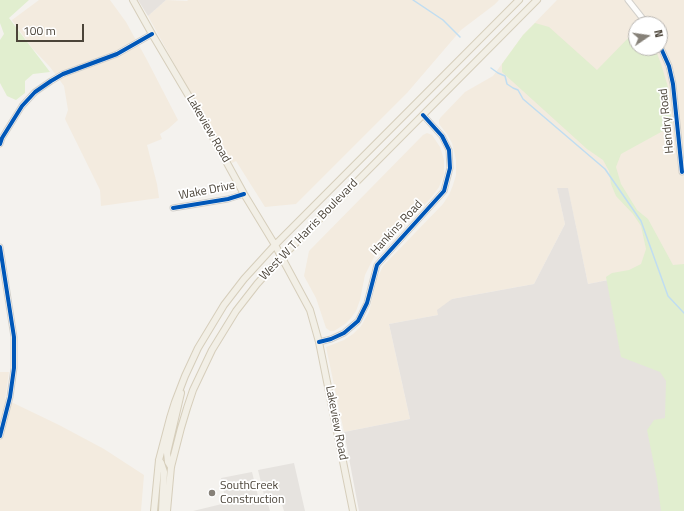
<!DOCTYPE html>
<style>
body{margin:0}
#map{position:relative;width:684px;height:511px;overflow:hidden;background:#f4f2ee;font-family:"Titillium Web",sans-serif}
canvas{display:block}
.north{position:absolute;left:628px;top:16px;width:40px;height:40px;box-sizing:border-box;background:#fff;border:1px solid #b7b4b0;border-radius:50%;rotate:77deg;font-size:11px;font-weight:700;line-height:16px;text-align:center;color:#4b4439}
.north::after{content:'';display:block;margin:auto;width:14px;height:18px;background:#868178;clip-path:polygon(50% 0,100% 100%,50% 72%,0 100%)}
.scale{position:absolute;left:16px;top:24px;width:68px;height:18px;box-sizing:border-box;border:2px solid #4b4439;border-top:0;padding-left:5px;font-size:12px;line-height:14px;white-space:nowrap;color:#4b4439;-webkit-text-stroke:3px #fff;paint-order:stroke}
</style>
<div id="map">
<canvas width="684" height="511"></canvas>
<div class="north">N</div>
<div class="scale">100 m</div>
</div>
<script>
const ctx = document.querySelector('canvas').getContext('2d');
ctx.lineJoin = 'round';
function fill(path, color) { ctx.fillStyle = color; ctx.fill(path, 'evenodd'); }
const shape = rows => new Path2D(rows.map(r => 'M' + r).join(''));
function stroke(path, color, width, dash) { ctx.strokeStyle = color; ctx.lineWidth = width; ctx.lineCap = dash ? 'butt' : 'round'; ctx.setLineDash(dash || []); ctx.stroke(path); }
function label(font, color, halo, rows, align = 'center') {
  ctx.font = font + ' "Titillium Web",sans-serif'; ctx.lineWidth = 3.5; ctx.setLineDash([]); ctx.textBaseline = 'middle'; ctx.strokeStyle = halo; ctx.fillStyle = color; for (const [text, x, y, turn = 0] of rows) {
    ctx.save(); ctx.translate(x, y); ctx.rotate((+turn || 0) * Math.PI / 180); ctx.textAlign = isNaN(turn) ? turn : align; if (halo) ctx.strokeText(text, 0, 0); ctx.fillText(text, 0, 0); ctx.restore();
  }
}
fill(shape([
 [39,0,110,0,126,22,147,60,178,120,168,129,160,134,162,139,147,145,157,184,159,198,101,206,100,190,65,119,68,110,64,86,50,67,32,48,12,20],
 [166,0,187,1,188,0,499,0,494,5,461,30,407,93,296,204,265,207,236,161,232,163,207,118,205,120,148,16],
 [557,0,684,0,684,265,588,284,568,189,557,188,565,224,534,284,452,299,438,315,389,324,410,419,344,432,326,347,344,340,353,334,361,326,369,312,377,279,383,266,443,204,449,195,453,185,456,175,456,160,452,143,447,134,439,124,439,120,441,117,465,92,493,76,523,35],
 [636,24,660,24,660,48,636,48],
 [427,133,432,135,440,147,444,160,444,174,439,187,431,198,374,257,365,275,360,300,356,311,351,318,345,324,334,331,330,331,326,328,316,298,304,276,309,251,423,135],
 [0,372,9,372,5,399,59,425,104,449,144,475,141,511,0,511]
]), '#f3ebdf');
fill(shape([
 [138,0,166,0,148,16],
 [557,188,568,188,588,284,655,271,684,511,359,511,344,432,410,419,389,324,438,315,437,310,452,299,534,284,565,224]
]), '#e6e2de');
fill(shape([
 [0,0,29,0,9,18,50,72,33,74,25,81,25,93,16,100,7,96,0,83,0,40,4,34,0,23],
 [535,23,549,27,597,70,636,30,636,48,655,48,661,64,668,87,672,126,621,154,616,167,621,184,637,210,648,219,673,265,684,264,684,511,661,511,657,480,647,430,654,420,665,418,666,381,660,372,621,357,606,277,612,273,629,270,641,264,646,249,641,226,633,214,616,196,611,184,609,171,603,160,587,149,502,72,502,64,523,35]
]), '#e1eecf');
fill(shape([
 [294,463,305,511,284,511,280,498,267,501,270,511,193,511,226,503,221,478,252,472,258,496,264,495,258,470]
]), '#e6e3df');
stroke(shape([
 [413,0,443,20,460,37],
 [491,68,498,73,505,76,507,84,513,88,518,90,523,99,605,169,641,221,668,296,684,313]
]), '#c0ddf1', 1.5);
const minor = shape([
 [628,0,647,24],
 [660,46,669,66,673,84,682,172],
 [0,144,2,138,22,106,35,92,51,81,63,74,117,54,152,34],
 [173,208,228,199,244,194],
 [0,247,14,337,14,368,10,397,0,436],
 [319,342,331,339,344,333,358,321,367,303,377,265,444,191,450,168,449,150,442,136,423,115]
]);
const major = shape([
 [133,0,152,34,210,132,244,194,275,245,310,310,319,342,353,511],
 [159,460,161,463,164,472,162,511],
 [171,467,168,462,167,453,181,393],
 [154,511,159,460,170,418,175,402,185,376,198,348,224,305,244,279,275,245,519,0],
 [167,511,171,467,181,428,187,408,193,390,212,350,236,311,257,284,275,264,537,0]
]);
stroke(minor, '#d2d0cb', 7);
stroke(major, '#d6cebb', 8);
stroke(minor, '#fdfdfc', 5);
stroke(major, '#f2efe6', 6);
stroke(shape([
 [660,46,669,66,673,84,682,172],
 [0,144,2,138,22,106,35,92,51,81,63,74,117,54,152,34],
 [173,208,228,199,244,194],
 [0,247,14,337,14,368,10,397,0,436],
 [319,342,331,339,344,333,358,321,367,303,377,265,444,191,450,168,449,150,442,136,423,115]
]), '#0057b8', 4);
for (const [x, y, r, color] of [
 [212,493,4,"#868178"]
]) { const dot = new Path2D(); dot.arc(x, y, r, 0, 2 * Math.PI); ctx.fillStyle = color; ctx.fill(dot); stroke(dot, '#fff', 1.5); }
label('12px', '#4b4439', '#fff', [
 ["Hendry Road",667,121,-96],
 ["Lakeview Road",208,129,60],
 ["Wake Drive",207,191,-11],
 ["Hankins Road",397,228,-47],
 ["West W T Harris Boulevard",309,230,-46],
 ["Lakeview Road",336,423,79]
]);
label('12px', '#4b4439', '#fff', [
 ["SouthCreek",220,486],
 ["Construction",220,500]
], 'left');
</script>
